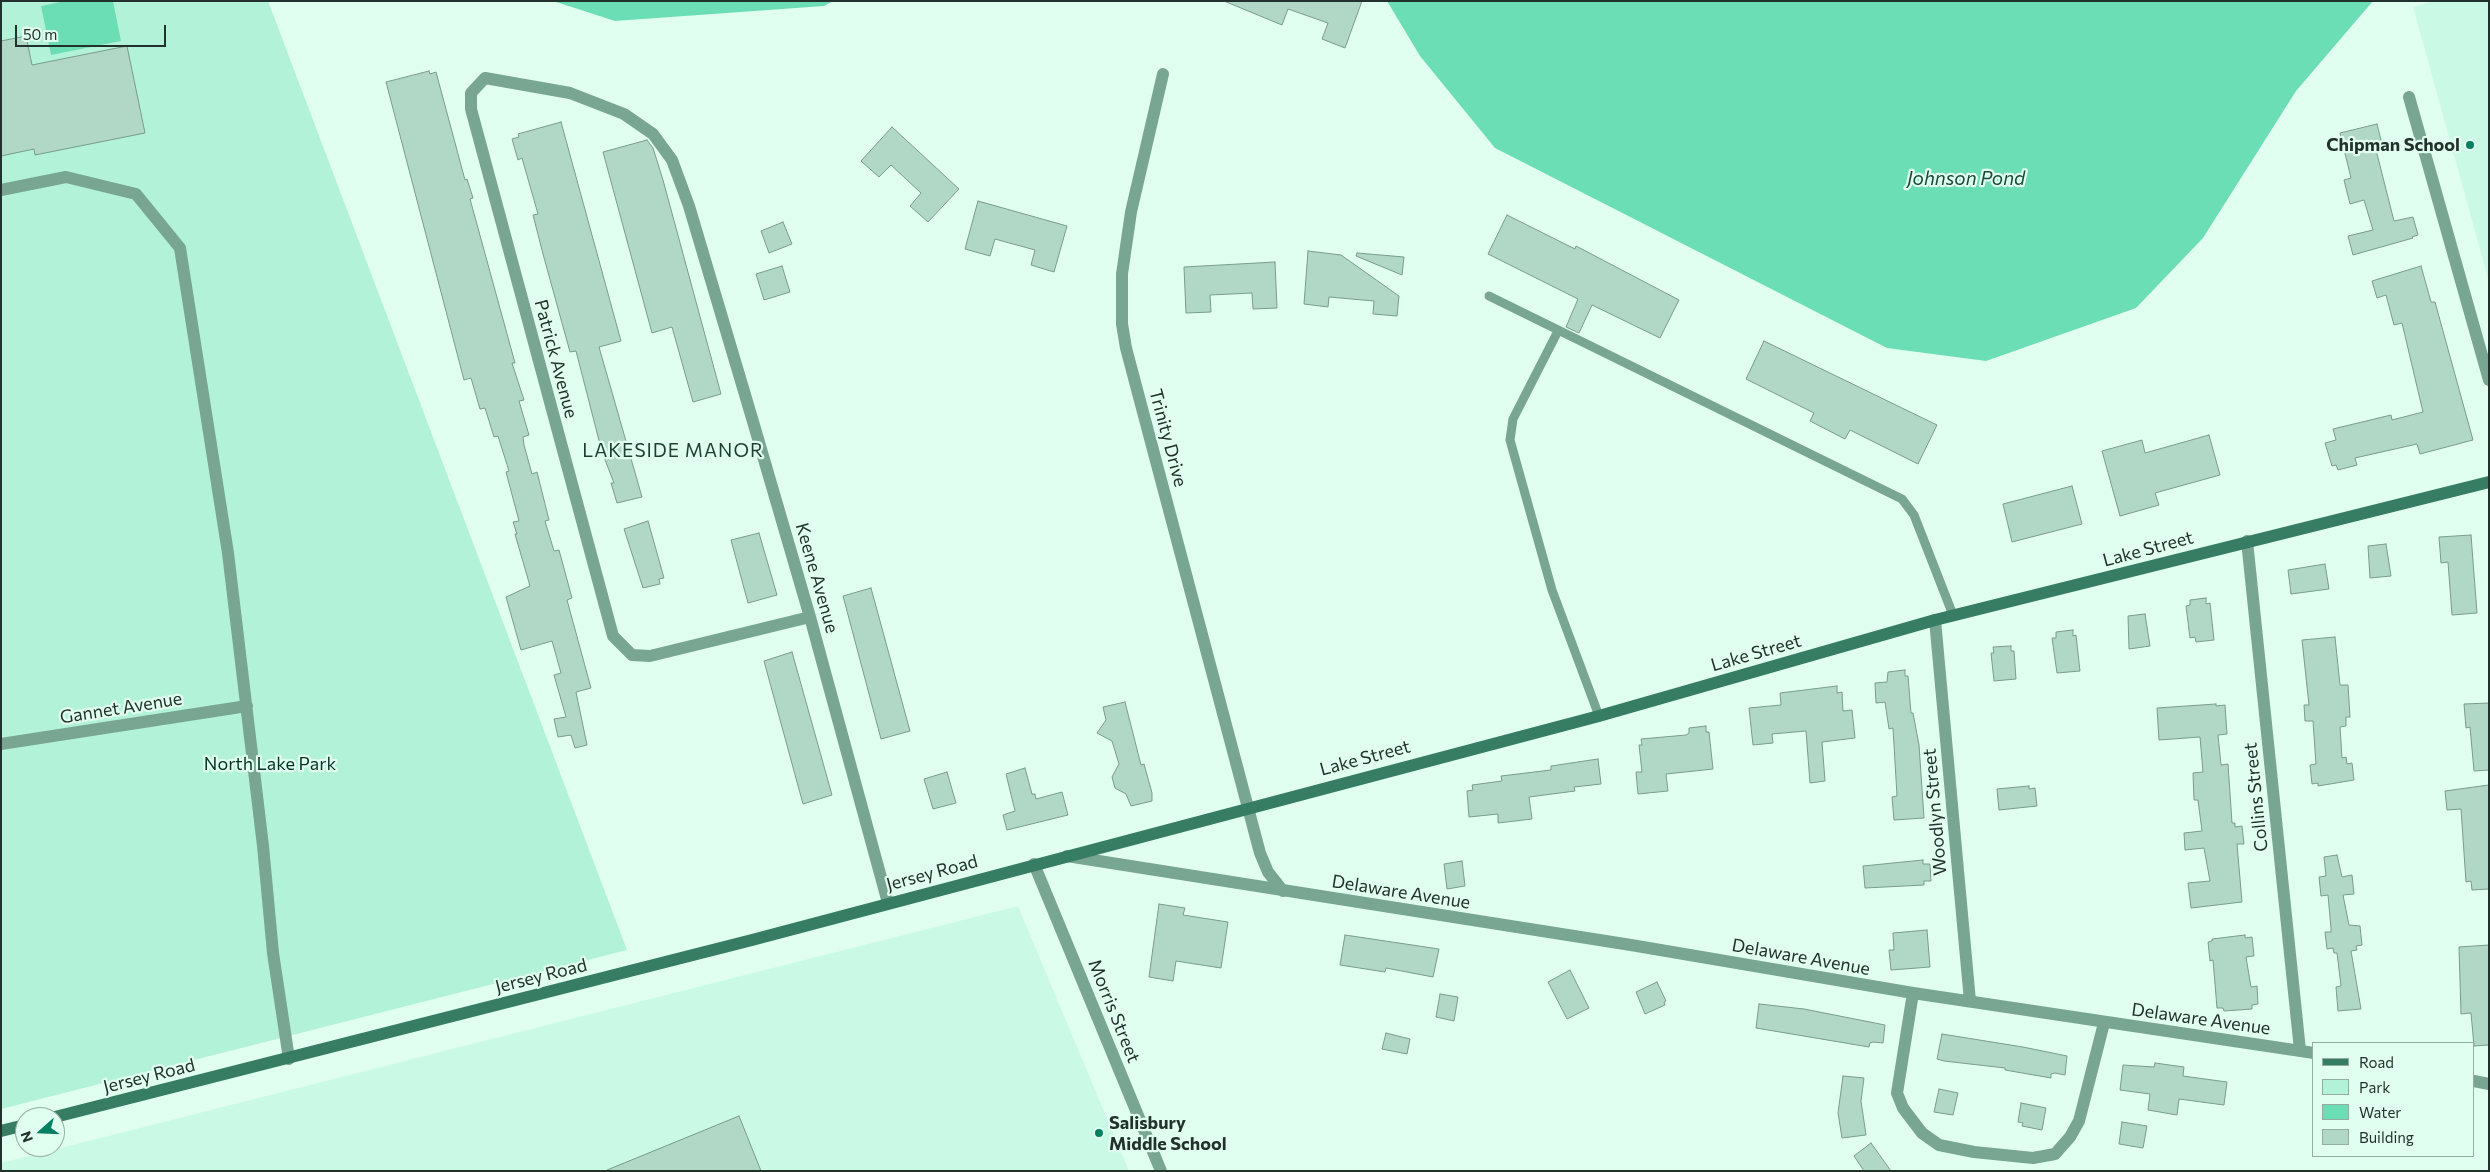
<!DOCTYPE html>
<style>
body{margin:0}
#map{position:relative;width:2490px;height:1172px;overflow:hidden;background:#e0fff1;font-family:Commissioner,sans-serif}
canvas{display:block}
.frame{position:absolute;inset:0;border:2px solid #22312b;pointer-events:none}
.legend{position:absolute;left:2312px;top:1042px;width:162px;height:115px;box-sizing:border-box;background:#e0fff1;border:1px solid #94ada2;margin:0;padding:6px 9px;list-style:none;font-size:15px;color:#22312b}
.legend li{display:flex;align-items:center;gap:10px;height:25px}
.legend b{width:25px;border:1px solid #94ada2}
.north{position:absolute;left:15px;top:1107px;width:50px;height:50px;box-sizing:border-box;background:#e0fff1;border:1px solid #94ada2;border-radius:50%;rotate:250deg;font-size:14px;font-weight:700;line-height:20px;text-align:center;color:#22312b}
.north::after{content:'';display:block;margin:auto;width:18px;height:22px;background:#018060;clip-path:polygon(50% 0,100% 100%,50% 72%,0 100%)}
.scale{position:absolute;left:15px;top:25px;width:151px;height:22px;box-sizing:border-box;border:2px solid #22312b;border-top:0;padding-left:6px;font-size:15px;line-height:18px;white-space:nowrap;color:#22312b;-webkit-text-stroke:4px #e0fff1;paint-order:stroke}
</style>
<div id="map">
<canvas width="2490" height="1172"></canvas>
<div class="frame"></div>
<ul class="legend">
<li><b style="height:6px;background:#367d64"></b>Road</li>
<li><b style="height:14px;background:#b2f2d8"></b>Park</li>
<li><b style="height:14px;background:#6cdeb6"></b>Water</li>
<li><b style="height:14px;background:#b1d7c7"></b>Building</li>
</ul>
<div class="north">N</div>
<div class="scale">50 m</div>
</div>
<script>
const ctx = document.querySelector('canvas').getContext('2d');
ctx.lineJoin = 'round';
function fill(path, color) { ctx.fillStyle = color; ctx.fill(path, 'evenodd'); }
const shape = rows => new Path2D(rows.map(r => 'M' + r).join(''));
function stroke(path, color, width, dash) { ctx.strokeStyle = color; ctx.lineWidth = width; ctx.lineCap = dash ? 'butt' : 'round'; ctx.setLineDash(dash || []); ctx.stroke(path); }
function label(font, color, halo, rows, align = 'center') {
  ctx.font = font + ' Commissioner,sans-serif'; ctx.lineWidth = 4.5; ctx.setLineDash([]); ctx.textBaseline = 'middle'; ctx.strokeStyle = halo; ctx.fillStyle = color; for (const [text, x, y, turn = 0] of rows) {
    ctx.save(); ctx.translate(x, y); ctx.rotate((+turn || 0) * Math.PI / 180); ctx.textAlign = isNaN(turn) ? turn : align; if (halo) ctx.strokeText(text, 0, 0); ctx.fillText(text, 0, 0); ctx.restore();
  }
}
fill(shape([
 [2433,1,2489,1,2489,282,2413,7],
 [1018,906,1129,1171,1,1171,1,1163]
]), '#cafae6');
fill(shape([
 [1,1,268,1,627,950,1,1109]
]), '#b2f2d8');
fill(shape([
 [65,1,113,1,121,41,51,55,41,6],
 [553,1,833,1,824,6,615,21],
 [1387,1,2373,1,2296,91,2203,238,2136,308,1986,361,1887,348,1495,148,1420,56]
]), '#6cdeb6');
const building = shape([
 [1224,1,1362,1,1345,48,1322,39,1328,23,1288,9,1282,25,1224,1],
 [26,36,32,65,127,46,145,133,35,155,34,149,1,156,1,41,26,36],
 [429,71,430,74,436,72,465,180,467,179,473,198,470,199,515,363,512,363,524,400,519,401,529,435,523,437,524,445,532,474,537,472,549,520,545,521,554,551,559,550,572,598,567,600,591,688,576,692,587,745,575,748,571,735,558,737,554,719,566,717,554,675,561,673,552,641,521,650,506,597,530,586,515,534,517,534,513,522,519,521,506,472,509,471,498,436,494,437,485,408,480,409,471,378,464,380,386,82,429,71],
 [561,122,621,341,599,347,642,497,617,503,611,483,614,483,602,452,576,351,570,352,543,254,533,215,538,214,522,158,518,160,512,139,519,137,518,134,561,122],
 [2377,124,2383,148,2376,150,2394,221,2413,217,2418,235,2412,237,2413,238,2353,255,2348,236,2373,230,2364,200,2350,204,2344,180,2351,178,2340,133,2377,124],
 [892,127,959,189,928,222,910,206,921,193,891,165,879,177,861,161,892,127],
 [647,140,653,148,663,180,721,394,693,402,672,327,652,333,603,152,647,140],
 [978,201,1067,226,1054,272,1031,265,1035,250,995,239,990,256,965,249,978,201],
 [1507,215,1575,249,1576,246,1679,300,1660,338,1592,305,1579,333,1566,327,1578,299,1488,254,1507,215],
 [783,222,792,244,769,253,761,231,783,222],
 [1308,251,1341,255,1399,296,1397,316,1373,314,1374,301,1329,297,1328,307,1304,304,1308,251],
 [1357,253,1404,257,1402,275,1356,256,1357,253],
 [1275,262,1277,308,1253,309,1252,293,1210,295,1211,312,1186,313,1184,267,1275,262],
 [782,266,790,292,764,300,756,274,782,266],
 [2421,266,2431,302,2435,302,2473,440,2420,454,2417,444,2355,458,2357,465,2338,470,2336,465,2332,466,2325,443,2336,440,2333,429,2391,415,2392,420,2423,412,2402,323,2394,325,2386,295,2377,298,2372,281,2421,266],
 [1764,341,1937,425,1918,464,1850,430,1845,439,1810,421,1814,413,1746,379,1764,341],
 [2209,435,2220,475,2155,493,2159,505,2120,516,2102,451,2142,440,2145,453,2209,435],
 [2072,486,2082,524,2012,542,2003,504,2072,486],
 [648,521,664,578,659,579,660,584,643,588,624,529,648,521],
 [759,533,777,595,748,603,731,540,759,533],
 [2471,535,2477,613,2452,615,2448,562,2441,563,2439,537,2471,535],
 [2386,544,2391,576,2370,578,2368,546,2386,544],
 [2325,564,2329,589,2291,594,2288,570,2325,564],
 [871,588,910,731,881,739,843,596,871,588],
 [2206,598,2206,604,2210,603,2214,640,2196,642,2195,637,2190,638,2186,606,2190,605,2190,600,2206,598],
 [2145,614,2150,646,2129,649,2128,616,2145,614],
 [2073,630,2073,636,2076,635,2080,671,2057,673,2052,638,2056,638,2056,632,2073,630],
 [2335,637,2340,685,2348,685,2350,717,2346,717,2346,726,2340,727,2342,758,2346,757,2347,764,2352,763,2354,780,2318,786,2318,783,2312,784,2310,765,2316,764,2313,721,2305,721,2304,705,2309,705,2302,640,2335,637],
 [2011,646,2011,651,2014,651,2016,679,1994,681,1991,653,1994,653,1993,647,2011,646],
 [792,652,832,795,803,804,764,661,792,652],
 [1905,670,1905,676,1908,676,1911,713,1913,713,1919,745,1924,818,1894,820,1892,797,1897,796,1893,728,1889,729,1885,702,1876,703,1875,683,1887,682,1888,672,1905,670],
 [1837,686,1837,693,1842,692,1843,711,1852,710,1855,738,1822,742,1825,781,1810,783,1806,731,1772,734,1773,743,1753,745,1749,708,1781,705,1780,693,1837,686],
 [1125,702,1141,765,1144,764,1152,793,1152,801,1131,806,1126,794,1115,788,1112,777,1119,764,1112,741,1097,733,1106,720,1103,707,1125,702],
 [2489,703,2489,770,2474,771,2470,727,2466,728,2464,704,2489,703],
 [2216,704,2216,706,2225,705,2227,734,2218,735,2221,765,2228,764,2232,823,2235,823,2235,827,2242,826,2244,844,2237,844,2242,902,2191,908,2188,883,2210,881,2204,848,2185,850,2184,833,2202,831,2198,800,2194,800,2193,773,2203,772,2200,737,2159,740,2157,708,2216,704],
 [1706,726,1706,732,1709,732,1713,769,1666,774,1668,791,1638,794,1636,772,1642,772,1639,745,1642,745,1641,739,1686,735,1689,733,1689,728,1706,726],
 [1598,759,1601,784,1574,787,1575,791,1529,797,1532,819,1498,823,1498,814,1469,817,1467,791,1473,790,1472,785,1502,781,1501,776,1551,770,1551,766,1598,759],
 [1025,768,1032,794,1035,794,1036,799,1062,792,1068,815,1007,830,1003,815,1015,811,1006,774,1025,768],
 [947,772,956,803,933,809,924,779,947,772],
 [2489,785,2489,889,2472,890,2471,881,2466,882,2461,809,2447,810,2445,791,2489,785],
 [2029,786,2029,789,2035,788,2037,806,1999,810,1997,789,2029,786],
 [2337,855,2342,877,2352,875,2354,894,2343,895,2349,925,2360,926,2362,945,2356,946,2357,950,2351,951,2361,1009,2338,1011,2336,987,2341,986,2337,953,2334,953,2333,948,2327,949,2325,932,2331,932,2331,928,2328,895,2321,896,2319,877,2326,876,2324,857,2337,855],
 [1923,860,1923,864,1930,864,1931,881,1924,881,1924,885,1865,888,1863,866,1923,860],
 [1462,861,1465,886,1447,889,1444,864,1462,861],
 [1159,904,1185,908,1183,915,1228,922,1221,968,1176,961,1173,981,1149,977,1159,904],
 [1927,930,1930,967,1891,970,1889,950,1894,950,1893,933,1927,930],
 [1345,935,1439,949,1433,977,1386,968,1385,972,1340,965,1345,935],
 [2245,935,2245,938,2252,937,2254,956,2246,957,2251,987,2257,986,2258,1004,2252,1005,2252,1009,2224,1011,2223,1008,2217,1008,2213,960,2210,961,2208,942,2212,941,2212,939,2245,935],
 [2489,945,2489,1045,2474,1046,2471,1013,2461,1014,2459,947,2489,945],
 [1570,970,1589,1008,1567,1019,1548,982,1570,970],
 [1657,982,1666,1001,1664,1002,1665,1005,1645,1014,1636,992,1657,982],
 [1440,994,1458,997,1454,1021,1436,1017,1440,994],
 [1759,1004,1804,1009,1885,1025,1883,1043,1873,1042,1870,1043,1869,1047,1756,1028,1759,1004],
 [1386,1033,1410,1039,1407,1054,1382,1049,1386,1033],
 [1942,1034,2023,1047,2067,1056,2065,1075,2055,1073,2051,1074,2051,1078,2005,1070,2005,1068,1944,1061,1937,1059,1942,1034],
 [2155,1063,2184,1067,2183,1076,2227,1082,2224,1105,2179,1099,2177,1115,2148,1110,2150,1094,2120,1090,2123,1065,2154,1067,2155,1063],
 [1843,1076,1864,1078,1861,1101,1866,1135,1842,1138,1838,1113,1843,1076],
 [1939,1089,1958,1093,1953,1115,1934,1112,1939,1089],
 [2021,1103,2046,1108,2042,1130,2022,1126,2023,1123,2018,1122,2021,1103],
 [739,1116,761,1171,607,1171,607,1170,739,1116],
 [2122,1122,2147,1126,2143,1148,2119,1144,2122,1122],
 [1871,1143,1891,1171,1864,1171,1854,1156,1871,1143]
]);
fill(building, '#b1d7c7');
stroke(building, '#789c8d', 1);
stroke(shape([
 [1489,296,1902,499,1914,515,1953,615],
 [1558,331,1513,419,1510,440,1552,590,1599,716]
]), '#79a593', 9);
stroke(shape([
 [1163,74,1131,212,1122,274,1122,324,1126,348,1260,853,1268,872,1283,891],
 [2409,97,2489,380],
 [1,190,66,177,136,194,180,248,228,553,263,846,273,953,289,1059],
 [2247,541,2300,1050],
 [810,617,650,656,632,655,613,636,471,109,471,93,485,78,570,93,624,114,653,134,672,160,689,206,754,425,810,617,888,903],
 [1935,620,1970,1001],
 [1,744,247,706],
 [1067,856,1631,945,1913,993,2314,1053],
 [1034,864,1161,1171],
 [1913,993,1897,1093,1903,1108,1922,1133,1939,1145,1974,1152,2033,1158,2055,1154,2070,1137,2079,1121,2104,1023],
 [2474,1081,2489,1084]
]), '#79a593', 12);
stroke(shape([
 [55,1117,752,940,1599,716,1935,620,2489,482],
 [1,1131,25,1125]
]), '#367d64', 12);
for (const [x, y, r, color] of [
 [2470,145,5,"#018060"],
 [1099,1133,5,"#018060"]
]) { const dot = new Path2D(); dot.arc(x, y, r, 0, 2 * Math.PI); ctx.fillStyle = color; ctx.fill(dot); stroke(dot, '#e0fff1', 2); }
label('bold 18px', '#22312b', '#e0fff1', [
 ["Chipman School",2460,145],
 ["Salisbury",1109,1123,"left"],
 ["Middle School",1109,1144,"left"]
], 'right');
label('18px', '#22312b', '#e0fff1', [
 ["Patrick Avenue",556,359,75],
 ["Trinity Drive",1168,438,75],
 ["Lake Street",2148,549,-15],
 ["Keene Avenue",817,578,74],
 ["Lake Street",1756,653,-16],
 ["Gannet Avenue",121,708,-9],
 ["Lake Street",1365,758,-15],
 ["Collins Street",2256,797,-96],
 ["Woodlyn Street",1935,812,-95],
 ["Jersey Road",932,873,-15],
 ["Delaware Avenue",1401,892,9],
 ["Delaware Avenue",1801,957,10],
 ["Jersey Road",541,976,-14],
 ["Morris Street",1114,1011,68],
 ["Delaware Avenue",2201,1019,8],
 ["Jersey Road",149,1076,-14]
]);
label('18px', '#003324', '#e0fff1', [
 ["North Lake Park",270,764]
]);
label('italic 19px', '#184939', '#e0fff1', [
 ["Johnson Pond",1966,179]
]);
ctx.letterSpacing = '1px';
label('19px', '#1d3f33', '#e0fff1', [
 ["LAKESIDE MANOR",673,451]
]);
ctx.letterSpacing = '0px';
</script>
